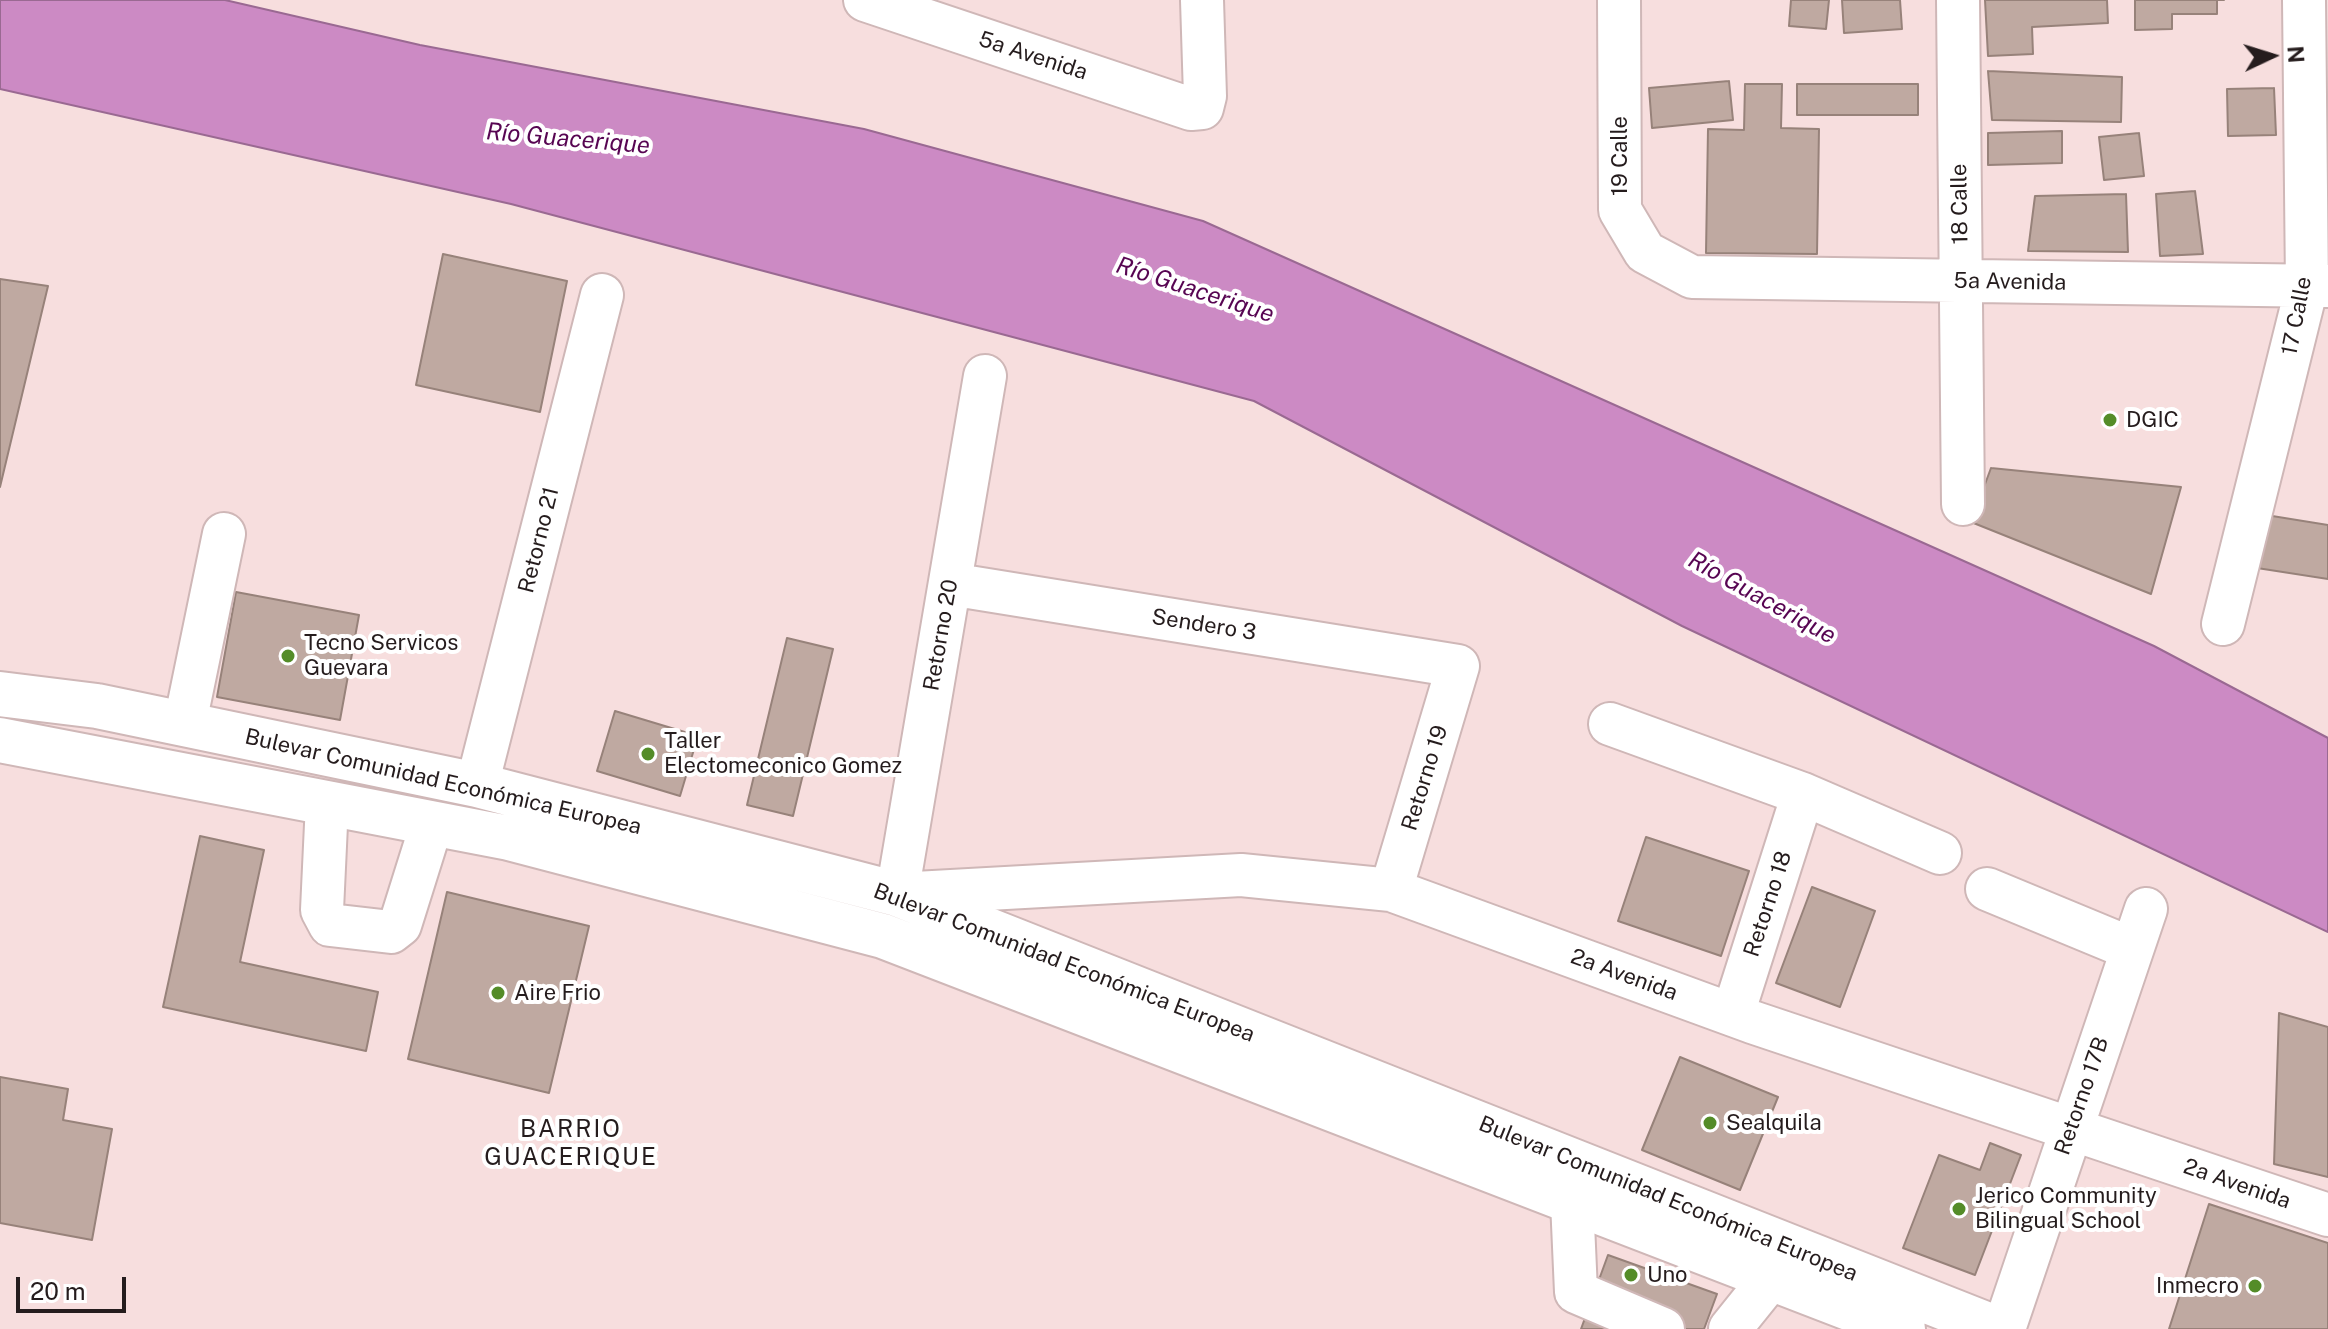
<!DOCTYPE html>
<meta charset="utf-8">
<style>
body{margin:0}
#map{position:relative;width:2328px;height:1329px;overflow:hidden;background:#f7dede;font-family:"Public Sans",sans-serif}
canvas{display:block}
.north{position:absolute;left:2232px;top:16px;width:80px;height:80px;-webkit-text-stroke:6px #fff;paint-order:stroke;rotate:86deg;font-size:22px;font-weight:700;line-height:32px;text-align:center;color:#251c1d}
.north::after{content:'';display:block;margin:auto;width:28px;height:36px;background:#251c1d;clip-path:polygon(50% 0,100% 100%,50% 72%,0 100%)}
.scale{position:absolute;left:16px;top:1277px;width:110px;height:36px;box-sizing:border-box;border:4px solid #251c1d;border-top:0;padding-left:10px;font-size:24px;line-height:28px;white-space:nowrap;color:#251c1d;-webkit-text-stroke:6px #fff;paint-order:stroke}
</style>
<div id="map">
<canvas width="2328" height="1329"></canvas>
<div class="north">N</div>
<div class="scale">20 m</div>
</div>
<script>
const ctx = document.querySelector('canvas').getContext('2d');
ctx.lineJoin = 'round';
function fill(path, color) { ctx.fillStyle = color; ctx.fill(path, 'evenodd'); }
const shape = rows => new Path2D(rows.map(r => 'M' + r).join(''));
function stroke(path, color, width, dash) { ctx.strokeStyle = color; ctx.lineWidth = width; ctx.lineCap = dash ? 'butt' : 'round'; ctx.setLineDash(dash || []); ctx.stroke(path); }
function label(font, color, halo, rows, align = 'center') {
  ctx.font = font + ' "Public Sans",sans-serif'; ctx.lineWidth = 8; ctx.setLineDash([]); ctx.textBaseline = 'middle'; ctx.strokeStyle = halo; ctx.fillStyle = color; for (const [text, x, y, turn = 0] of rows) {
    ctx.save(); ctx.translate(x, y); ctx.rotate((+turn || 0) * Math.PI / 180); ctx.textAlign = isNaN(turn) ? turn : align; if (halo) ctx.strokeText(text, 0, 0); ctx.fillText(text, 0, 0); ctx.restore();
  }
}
const water = shape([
 [0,0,225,0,420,45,864,129,1203,221,2154,646,2328,738,2328,932,1682,626,1254,401,511,204,0,89,0,0]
]);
fill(water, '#cc8ac4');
stroke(water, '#9a6992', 2);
const building = shape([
 [1791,0,1829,0,1826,29,1789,26,1791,0],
 [1842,0,1900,0,1902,29,1844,33,1842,0],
 [1985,0,2107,0,2108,23,2032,27,2033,54,1988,56,1985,0],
 [2135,0,2224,0,2217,0,2217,14,2172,14,2172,29,2135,30,2135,0],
 [1988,71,2122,77,2121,122,1992,120,1988,71],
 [1729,81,1733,120,1652,128,1649,88,1729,81],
 [1745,84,1782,84,1781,128,1819,129,1817,254,1706,253,1708,129,1744,130,1745,84],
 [1797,84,1918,84,1918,115,1797,115,1797,84],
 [2274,88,2276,135,2228,136,2227,89,2274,88],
 [2062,131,2062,163,1988,165,1988,133,2062,131],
 [2139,133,2144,176,2104,180,2099,137,2139,133],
 [2195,191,2203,254,2160,256,2156,194,2195,191],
 [2126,194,2128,252,2028,251,2035,196,2126,194],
 [443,254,567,281,540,412,416,385,443,254],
 [0,279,48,286,0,487,0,279],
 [1991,468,2181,487,2151,594,1971,522,1991,468],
 [2266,515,2328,525,2328,579,2257,568,2266,515],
 [236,592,359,615,340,720,217,697,236,592],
 [787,638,833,649,793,816,747,805,787,638],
 [615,711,698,736,680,796,597,771,615,711],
 [200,836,264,850,240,962,378,992,366,1051,163,1007,200,836],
 [1646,837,1749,871,1721,956,1618,921,1646,837],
 [1812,887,1875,911,1840,1007,1776,983,1812,887],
 [447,892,589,926,549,1093,408,1059,447,892],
 [2279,1013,2328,1027,2328,1177,2274,1164,2279,1013],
 [1680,1057,1778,1097,1740,1190,1642,1150,1680,1057],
 [0,1077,68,1089,63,1120,112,1129,92,1240,0,1223,0,1077],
 [1990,1143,2021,1155,1975,1275,1903,1248,1939,1155,1980,1170,1990,1143],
 [2209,1204,2328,1243,2328,1329,2169,1329,2209,1204],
 [1608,1255,1717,1294,1704,1329,1581,1329,1608,1255]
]);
fill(building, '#bfa9a1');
stroke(building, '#97827a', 2);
const minor = shape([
 [865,0,1191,109,1202,108,1205,96,1202,0],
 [1619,0,1620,210,1645,252,1692,277,2328,286],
 [1958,0,1963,504],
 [985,376,897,894,1241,875,1391,890,1752,1022,2328,1215],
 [950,584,1458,666,1391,890],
 [2223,624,2307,286,2304,0],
 [185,723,224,534],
 [1610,724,1803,794,1940,853],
 [477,785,602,295],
 [327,803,322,910,330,925,391,932,400,925,432,823],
 [1987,889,2132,949],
 [1733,1014,1803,794],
 [1572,1201,1576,1292,1663,1329],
 [1730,1329,1771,1278],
 [2004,1329,2146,909]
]);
const major = shape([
 [0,694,97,706,477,785,897,894,1998,1329],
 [0,740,509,838,883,936,1903,1329]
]);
stroke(minor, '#cfb7b7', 46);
stroke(major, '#cfb7b7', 48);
stroke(minor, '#fff', 42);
stroke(major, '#fff', 44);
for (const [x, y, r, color] of [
 [2110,420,8,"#548c28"],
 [288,656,8,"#548c28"],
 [648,754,8,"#548c28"],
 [498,993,8,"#548c28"],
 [1710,1123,8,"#548c28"],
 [1959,1209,8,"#548c28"],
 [1631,1275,8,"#548c28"],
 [2255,1286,8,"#548c28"]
]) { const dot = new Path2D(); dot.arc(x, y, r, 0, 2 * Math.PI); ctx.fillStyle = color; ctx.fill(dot); stroke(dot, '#fff', 3); }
label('22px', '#251c1d', '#fff', [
 ["5a Avenida",1033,56,18],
 ["19 Calle",1620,156,-90],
 ["18 Calle",1960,204,-91],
 ["5a Avenida",2010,282,1],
 ["17 Calle",2297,316,-79],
 ["Retorno 21",539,540,-76],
 ["Sendero 3",1204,625,9],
 ["Retorno 20",941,635,-80],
 ["Retorno 19",1425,778,-73],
 ["Bulevar Comunidad Económica Europea",443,782,13],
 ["Retorno 18",1768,904,-72],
 ["Bulevar Comunidad Económica Europea",1064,963,21],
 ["2a Avenida",1624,975,20],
 ["Retorno 17B",2082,1096,-71],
 ["2a Avenida",2237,1184,19],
 ["Bulevar Comunidad Económica Europea",1668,1199,22]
]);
label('22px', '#251c1d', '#fff', [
 ["DGIC",2126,420],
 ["Tecno Servicos",304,643],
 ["Guevara",304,668],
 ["Taller",664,741],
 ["Electomeconico Gomez",664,766],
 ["Aire Frio",514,993],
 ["Sealquila",1726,1123],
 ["Jerico Community",1975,1196],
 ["Bilingual School",1975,1221],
 ["Uno",1647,1275],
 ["Inmecro",2239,1286,"right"]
], 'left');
label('italic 24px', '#570552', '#fff', [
 ["Río Guacerique",568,139,5],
 ["Río Guacerique",1195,290,18],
 ["Río Guacerique",1762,598,29]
]);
ctx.letterSpacing = '2px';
label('24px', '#251c1d', '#fff', [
 ["BARRIO",571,1130],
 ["GUACERIQUE",571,1158]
]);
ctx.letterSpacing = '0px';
</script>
